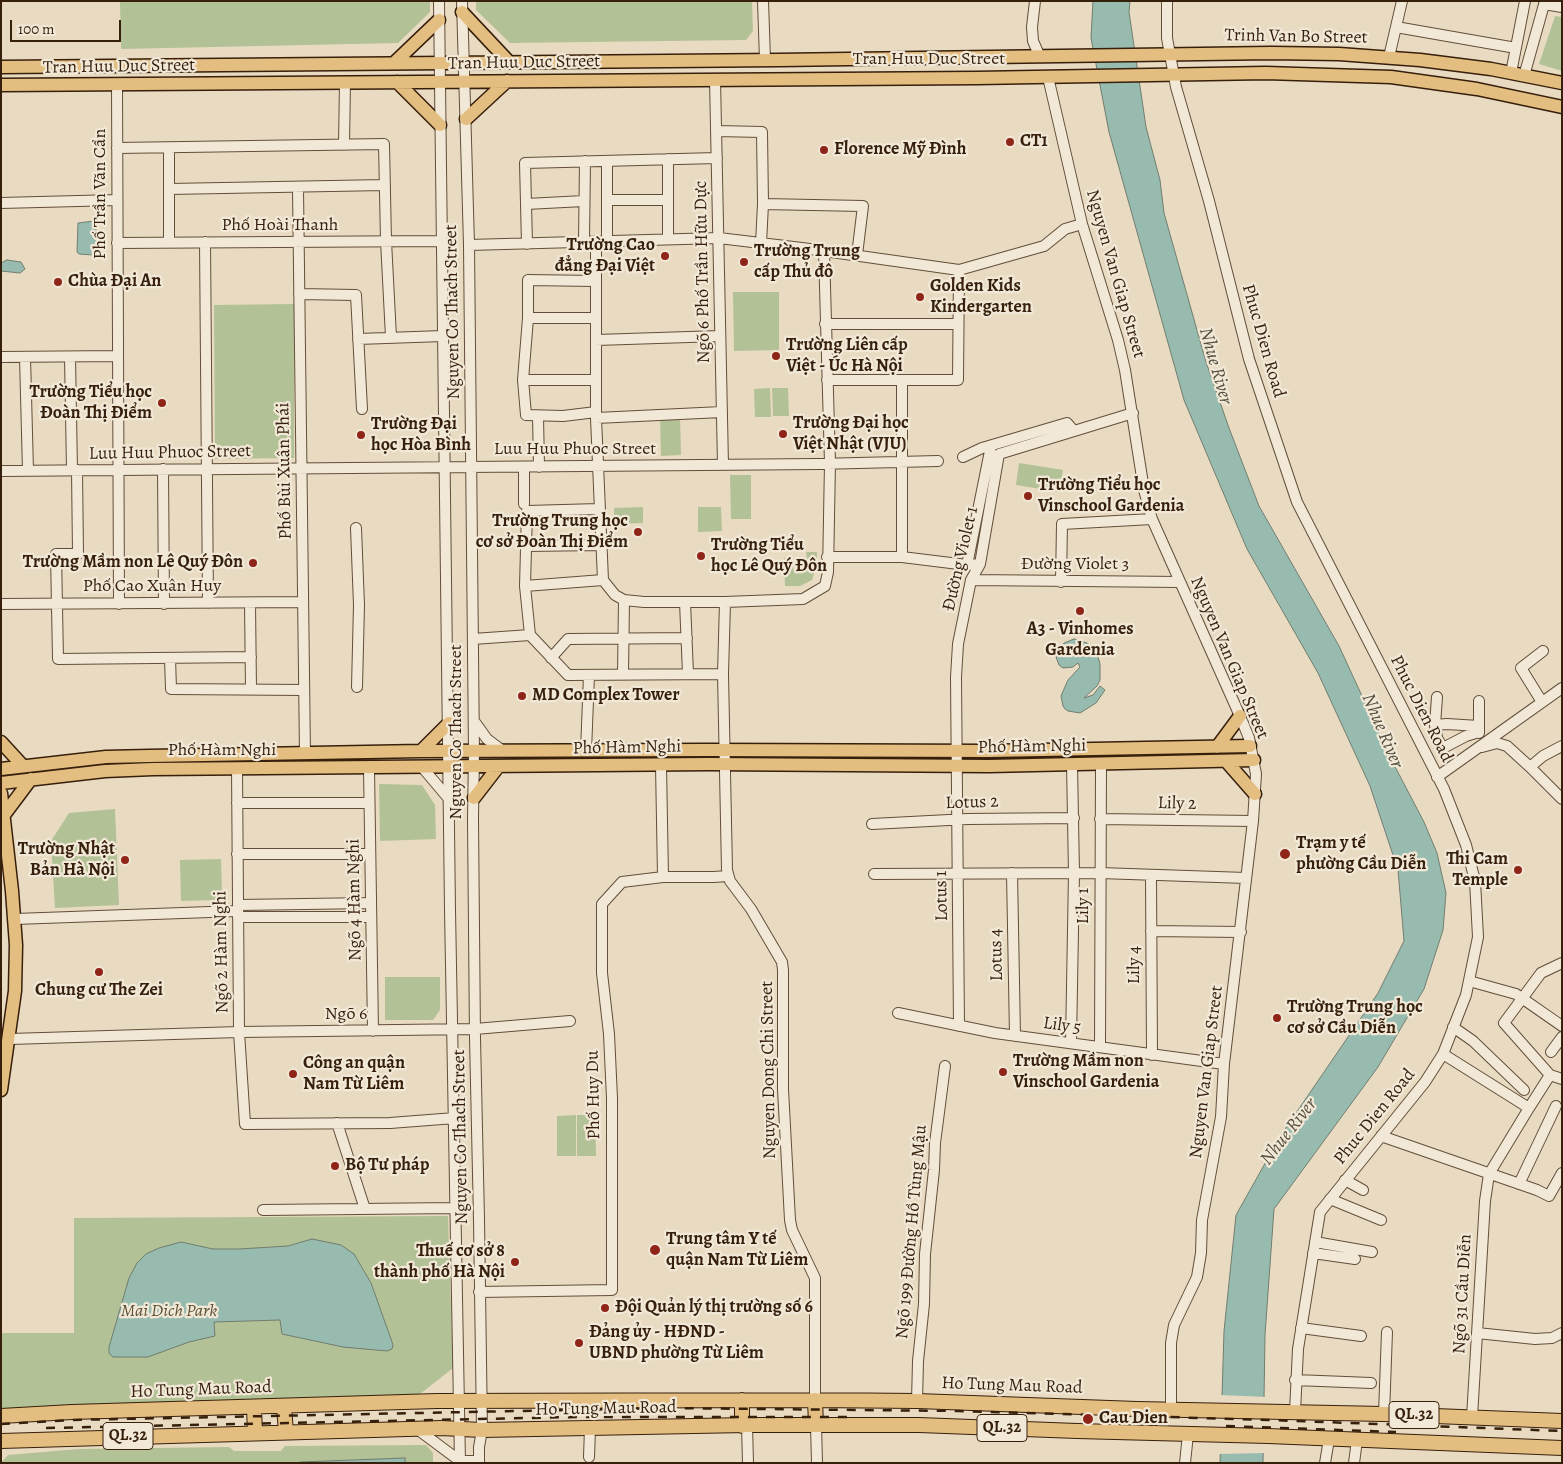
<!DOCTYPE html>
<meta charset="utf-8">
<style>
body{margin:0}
#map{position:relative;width:1563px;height:1464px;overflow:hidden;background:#e9dbc2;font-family:Alegreya,serif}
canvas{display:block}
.frame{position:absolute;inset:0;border:2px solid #361f0b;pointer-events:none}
.scale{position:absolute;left:10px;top:20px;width:111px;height:22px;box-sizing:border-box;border:2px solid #361f0b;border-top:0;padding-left:6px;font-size:15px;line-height:18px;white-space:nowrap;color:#361f0b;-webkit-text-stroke:4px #f1e8d7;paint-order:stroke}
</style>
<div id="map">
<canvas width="1563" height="1464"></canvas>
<div class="frame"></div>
<div class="scale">100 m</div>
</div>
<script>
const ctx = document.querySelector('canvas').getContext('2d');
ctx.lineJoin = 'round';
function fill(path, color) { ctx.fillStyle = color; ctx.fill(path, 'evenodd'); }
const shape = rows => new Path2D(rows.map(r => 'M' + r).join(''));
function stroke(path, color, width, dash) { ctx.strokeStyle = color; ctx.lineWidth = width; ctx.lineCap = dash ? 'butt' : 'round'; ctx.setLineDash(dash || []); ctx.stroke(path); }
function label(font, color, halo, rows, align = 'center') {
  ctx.font = font + ' Alegreya,serif'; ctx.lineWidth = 4.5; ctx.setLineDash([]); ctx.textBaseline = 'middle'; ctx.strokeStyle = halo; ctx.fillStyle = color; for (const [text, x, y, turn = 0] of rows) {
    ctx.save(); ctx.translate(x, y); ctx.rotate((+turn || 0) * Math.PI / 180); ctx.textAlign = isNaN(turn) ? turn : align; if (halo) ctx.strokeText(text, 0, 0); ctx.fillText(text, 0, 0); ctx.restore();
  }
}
fill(shape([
 [120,1,430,1,430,12,398,43,121,49],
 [476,1,752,1,753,31,746,40,510,43,476,10],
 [1555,16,1562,17,1562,71,1539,64],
 [733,292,779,292,779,350,734,351],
 [294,304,294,458,215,459,214,305],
 [770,388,771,417,755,417,754,389],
 [772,388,788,388,789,416,773,416],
 [680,415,681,455,661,456,660,416],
 [1019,463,1063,470,1059,492,1016,485],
 [730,475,751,475,751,519,731,519],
 [643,507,643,523,614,524,614,508],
 [698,507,721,507,722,531,698,532],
 [806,552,817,552,817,564,812,580,800,586,785,586,784,558,789,558,794,571,801,572,807,569,808,565],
 [379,784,422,785,435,805,436,839,380,841],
 [115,809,119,905,55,908,51,841,69,813],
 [221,859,222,895,217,900,181,901,180,860],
 [385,977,440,977,440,1010,433,1020,385,1020],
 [576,1115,576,1156,557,1156,557,1116],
 [577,1115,595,1115,596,1156,577,1156],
 [448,1216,453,1368,415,1398,1,1411,1,1333,74,1333,74,1218],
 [426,1445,433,1453,433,1463,1,1463,8,1455,78,1449,229,1447,234,1451,281,1451,285,1446]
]), '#b3c196');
const water = shape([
 [1093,1,1130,1,1129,12,1146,127,1160,180,1164,213,1206,362,1229,428,1259,506,1339,646,1391,759,1424,822,1437,853,1446,893,1443,930,1424,989,1378,1067,1274,1209,1265,1335,1263,1463,1220,1463,1224,1331,1236,1215,1281,1135,1378,993,1404,941,1398,870,1370,786,1318,673,1247,549,1184,400,1109,132,1091,38,1093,1],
 [94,221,96,222,96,251,93,255,79,254,77,252,78,223,94,221],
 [7,260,21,262,25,269,20,273,1,271,1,263,7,260],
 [1074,639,1087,643,1093,648,1097,653,1100,664,1100,680,1097,686,1084,698,1093,695,1100,686,1105,690,1096,703,1080,713,1068,711,1065,709,1063,706,1061,696,1068,680,1080,667,1078,663,1073,667,1063,668,1059,665,1056,657,1064,643,1074,639],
 [312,1239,341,1245,354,1254,371,1283,391,1339,393,1345,392,1349,387,1351,343,1347,282,1334,280,1320,214,1322,215,1336,189,1342,148,1357,113,1357,109,1353,109,1347,129,1278,137,1263,146,1254,159,1248,181,1242,213,1249,239,1249,288,1246,312,1239],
 [405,1458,405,1463,300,1463,300,1462,405,1458]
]);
fill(water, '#98bbb0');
stroke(water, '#717d6e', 1);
fill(shape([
 [1220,1395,1267,1397,1266,1453,1218,1454]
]), '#e9dbc2');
const minor = shape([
 [439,1,450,910,460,1463],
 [462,1,469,245,474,752,473,819,475,1038,479,1219,482,1430,479,1447,479,1463],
 [763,1,765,60],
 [1035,1,1032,27,1033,41,1040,57],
 [1167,1,1167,38,1176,87,1209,201,1249,359,1297,502,1444,789,1466,845,1475,881,1478,937,1466,995,1443,1054,1425,1082,1320,1212,1298,1349,1295,1412],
 [1544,4,1562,7],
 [1396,27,1516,48],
 [1389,57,1402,1],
 [1511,73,1525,1],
 [1524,76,1545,1],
 [1048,77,1082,224,1118,340,1125,370,1144,490,1152,519,1240,716,1249,738,1256,774,1253,821,1224,1064,1221,1117,1202,1220,1201,1253,1197,1277,1174,1325,1171,1343,1171,1410],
 [715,79,723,465],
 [117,84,119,604],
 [717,131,762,132,763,204,761,244],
 [344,145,345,82],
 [117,148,384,144,386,241,391,337],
 [169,148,169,242],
 [668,159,668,239],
 [607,161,607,241],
 [298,188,305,753],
 [169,189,385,185],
 [607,200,668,200],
 [1,203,117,200],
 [526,204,584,201],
 [763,204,863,206,857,255],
 [584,241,585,161],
 [596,241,596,418,603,580,615,595,624,600,644,602,725,602,803,599,825,586,828,572,830,463,824,251],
 [205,242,208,603],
 [117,243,442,241],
 [527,244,525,163,717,158],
 [469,245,719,238,810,249,959,270,1044,246,1065,229,1082,224],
 [595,281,528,280,528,318,523,380,526,415,563,416,596,412],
 [299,294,356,295,362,409],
 [528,318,596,318],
 [825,324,958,324],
 [358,339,443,336],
 [596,340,720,336],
 [1,357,118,356],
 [25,357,28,471],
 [70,357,72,470],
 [523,380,595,380],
 [827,380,958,380,959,270],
 [538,416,539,467],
 [596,418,722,412],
 [963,457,982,448,1067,423,1074,431],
 [524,467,524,504],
 [163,469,164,604],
 [77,470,78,554,56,554,58,659,251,657],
 [1,471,818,464,938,461],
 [599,509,527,511,525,586,530,635,568,675,723,674],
 [356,528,359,605,357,687],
 [526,546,601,545],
 [827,557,902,557,967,565,980,564],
 [902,557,902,380],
 [967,565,991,446],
 [971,580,1180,582],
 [1061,582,1062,524,1152,519],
 [525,586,603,580],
 [685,602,688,674],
 [725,602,723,674,727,870,730,881,751,909,782,962,783,970,783,1089,790,1220,792,1230,815,1278,815,1400],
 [250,603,251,689],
 [1,604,303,602],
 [473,639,530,635],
 [170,658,171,689,304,690],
 [551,658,568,639,687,638],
 [623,674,624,600],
 [1542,702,1521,668,1543,651],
 [474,721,487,739,503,751],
 [1435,725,1437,697],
 [1479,732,1466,736,1443,748,1437,738,1435,725,1447,724,1479,726],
 [1479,733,1479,701],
 [1482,747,1497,743,1507,746,1530,767,1562,799],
 [586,751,589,675],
 [661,765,663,877],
 [422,767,449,799],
 [1530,767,1543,756,1562,746],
 [369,768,373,1031],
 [1437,777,1562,688],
 [237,803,369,803],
 [1100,819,1253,821],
 [872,824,968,819,1074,818],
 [237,854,370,854],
 [1012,873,1015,1036],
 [874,874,1100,873,1246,878],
 [1151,875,1152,1055],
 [238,905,371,903],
 [238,917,371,917],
 [15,919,238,911],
 [1151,931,1241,932],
 [1562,963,1541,973,1504,1023,1550,1075,1562,1079],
 [1469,981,1516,994,1562,1026],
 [898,1013,995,1033,1224,1064],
 [959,1026,956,677,958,644,971,580,980,564,999,454,1133,413],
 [1453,1027,1473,1041,1524,1090],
 [10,1039,239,1032,237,768],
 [1071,1043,1074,873,1072,764],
 [1100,1047,1101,764],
 [1551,1052,1562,1037],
 [1443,1054,1529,1108,1550,1075],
 [455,1118,390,1123,245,1124,239,1032,475,1029,570,1021],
 [337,1123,365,1209],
 [1381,1136,1537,1190,1549,1196,1562,1173],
 [1345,1180,1363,1190],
 [1519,1184,1556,1106],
 [1330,1199,1381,1220],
 [263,1210,455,1208],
 [1315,1242,1372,1252],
 [1313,1253,1355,1259],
 [479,1292,612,1290,612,1098,609,1034,602,973,602,904,622,882,663,877,714,877,727,876],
 [1301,1328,1361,1336],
 [1477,1333,1535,1339,1552,1338,1562,1333],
 [1295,1380,1371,1383],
 [917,1401,918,1361,924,1304,925,1254,934,1170,935,1143,945,1066],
 [1384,1414,1387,1332],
 [1472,1417,1485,1201,1489,1174,1529,1108],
 [747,1425,748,1463],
 [816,1425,817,1463],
 [417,1429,460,1461,479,1461],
 [589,1457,590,1428],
 [1185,1463,1188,1434],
 [1325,1463,1329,1439],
 [1354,1463,1357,1440]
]);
const major = shape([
 [462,12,509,62],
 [394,63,439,20],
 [1,67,779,60,1271,53,1339,54,1420,60,1491,69,1562,83],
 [397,82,440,125],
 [1,85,977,78,1266,73,1391,77,1477,89,1562,107],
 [466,119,507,81],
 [1,742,23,766],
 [1217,747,1240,716],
 [421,751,449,723],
 [1226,761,1255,794],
 [1,769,106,757,150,756,421,751,708,750,989,751,1250,746],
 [1,783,105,771,153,769,708,764,989,766,1254,760],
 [1,793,12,891,16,945,15,991,1,1090],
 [474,798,498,767],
 [4,815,31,779]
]);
const highway = shape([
 [742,1400,742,1426],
 [815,1400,816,1425],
 [284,1407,286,1432],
 [254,1408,255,1433],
 [1,1416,72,1412,437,1401,815,1400,917,1401,1137,1409,1384,1414,1562,1421],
 [1,1441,441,1428,482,1430,747,1425,919,1425,1077,1431,1268,1436,1562,1448]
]);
stroke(minor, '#634e39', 12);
stroke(major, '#361f0b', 15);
stroke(highway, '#361f0b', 16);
stroke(minor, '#f1e8d7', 10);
stroke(major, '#e4be81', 12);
stroke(highway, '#e4be81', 14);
stroke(shape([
 [1,1424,71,1420,666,1408,958,1411,1271,1420,1562,1431],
 [1226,1426,1396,1432],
 [46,1428,576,1417,854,1417]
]), '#361f0b', 2.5, [9, 9]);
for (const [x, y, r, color] of [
 [1010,142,5,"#8f2418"],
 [824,150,5,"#8f2418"],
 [665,256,5,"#8f2418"],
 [744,262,5,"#8f2418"],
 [58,282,5,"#8f2418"],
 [920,297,5,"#8f2418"],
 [776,356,5,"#8f2418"],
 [162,403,5,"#8f2418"],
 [783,434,5,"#8f2418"],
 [361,435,5,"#8f2418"],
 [1028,496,5,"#8f2418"],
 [638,532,5,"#8f2418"],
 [701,556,5,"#8f2418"],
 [253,563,5,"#8f2418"],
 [1080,611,5,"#8f2418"],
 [522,696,5,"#8f2418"],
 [1285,854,6,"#8f2418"],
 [125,860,5,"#8f2418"],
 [1518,870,5,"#8f2418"],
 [99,972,5,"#8f2418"],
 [1277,1018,5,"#8f2418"],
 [1003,1072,5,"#8f2418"],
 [293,1074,5,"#8f2418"],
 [335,1166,5,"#8f2418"],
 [655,1250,6,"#8f2418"],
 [515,1262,5,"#8f2418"],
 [605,1308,5,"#8f2418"],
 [579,1343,5,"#8f2418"],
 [1088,1419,6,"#8f2418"]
]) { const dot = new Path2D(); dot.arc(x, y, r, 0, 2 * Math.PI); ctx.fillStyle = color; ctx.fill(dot); stroke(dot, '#f1e8d7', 2); }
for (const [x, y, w] of [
 [1414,1415,50],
 [1002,1428,50],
 [128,1436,50]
]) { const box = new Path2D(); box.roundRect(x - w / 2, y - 13.5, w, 27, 4); ctx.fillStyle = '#f1e8d7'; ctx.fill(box); stroke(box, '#361f0b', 1); }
label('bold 16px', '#361f0b', null, [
 ["QL.32",1414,1415],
 ["QL.32",1002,1428],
 ["QL.32",128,1436]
]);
label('18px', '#361f0b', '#f1e8d7', [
 ["Trinh Van Bo Street",1296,37,1],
 ["Tran Huu Duc Street",929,60],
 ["Tran Huu Duc Street",524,63,-1],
 ["Tran Huu Duc Street",119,67,-1],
 ["Phố Trần Văn Cẩn",101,194,-90],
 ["Phố Hoài Thanh",280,226],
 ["Ngõ 6 Phố Trần Hữu Dực",703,272,-91],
 ["Nguyen Van Giap Street",1115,274,74],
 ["Nguyen Co Thach Street",453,312,-91],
 ["Phuc Dien Road",1263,341,74],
 ["Luu Huu Phuoc Street",575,450],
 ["Luu Huu Phuoc Street",170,453,-1],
 ["Phố Bùi Xuân Phái",285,471,-91],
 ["Đường Violet 1",961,559,-77],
 ["Đường Violet 3",1075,565],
 ["Phố Cao Xuân Huy",152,587],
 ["Nguyen Van Giap Street",1229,658,67],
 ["Phuc Dien Road",1421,709,63],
 ["Nguyen Co Thach Street",457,732,-90],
 ["Phố Hàm Nghi",1032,747,-1],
 ["Phố Hàm Nghi",627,748,-1],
 ["Phố Hàm Nghi",222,751],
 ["Lotus 2",972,803,-2],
 ["Lily 2",1177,804,1],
 ["Lotus 1",942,896,-91],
 ["Ngõ 4 Hàm Nghi",355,900,-91],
 ["Lily 1",1084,906,-90],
 ["Ngõ 2 Hàm Nghi",222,952,-91],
 ["Lotus 4",997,955,-91],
 ["Lily 4",1135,965,-90],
 ["Ngõ 6",346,1015],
 ["Lily 5",1062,1026,8],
 ["Nguyen Dong Chi Street",769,1070,-91],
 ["Nguyen Van Giap Street",1207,1072,-83],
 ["Phố Huy Du",594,1095,-91],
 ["Phuc Dien Road",1375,1117,-51],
 ["Nguyen Co Thach Street",461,1137,-91],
 ["Ngõ 199 Đường Hồ Tùng Mậu",912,1232,-85],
 ["Ngõ 31 Cầu Diễn",1463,1294,-87],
 ["Ho Tung Mau Road",1012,1386,2],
 ["Ho Tung Mau Road",201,1390,-2],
 ["Ho Tung Mau Road",606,1409,-1]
]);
label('bold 18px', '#361f0b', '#f1e8d7', [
 ["CT1",1020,142],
 ["Florence Mỹ Đình",834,150],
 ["Trường Cao",655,246,"right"],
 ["đẳng Đại Việt",655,267,"right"],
 ["Trường Trung",754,252],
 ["cấp Thủ đô",754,273],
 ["Chùa Đại An",68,282],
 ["Golden Kids",930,287],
 ["Kindergarten",930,308],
 ["Trường Liên cấp",786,346],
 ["Việt - Úc Hà Nội",786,367],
 ["Trường Tiểu học",152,393,"right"],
 ["Đoàn Thị Điểm",152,414,"right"],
 ["Trường Đại học",793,424],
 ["Việt Nhật (VJU)",793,445],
 ["Trường Đại",371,425],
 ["học Hòa Bình",371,446],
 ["Trường Tiểu học",1038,486],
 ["Vinschool Gardenia",1038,507],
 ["Trường Trung học",628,522,"right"],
 ["cơ sở Đoàn Thị Điểm",628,543,"right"],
 ["Trường Tiểu",711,546],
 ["học Lê Quý Đôn",711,567],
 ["Trường Mầm non Lê Quý Đôn",243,563,"right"],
 ["A3 - Vinhomes",1080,630,"center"],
 ["Gardenia",1080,651,"center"],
 ["MD Complex Tower",532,696],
 ["Trạm y tế",1296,844],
 ["phường Cầu Diễn",1296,865],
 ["Trường Nhật",115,850,"right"],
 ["Bản Hà Nội",115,871,"right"],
 ["Thi Cam",1508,860,"right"],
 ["Temple",1508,881,"right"],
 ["Chung cư The Zei",99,991,"center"],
 ["Trường Trung học",1287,1008],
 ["cơ sở Cầu Diễn",1287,1029],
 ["Trường Mầm non",1013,1062],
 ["Vinschool Gardenia",1013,1083],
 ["Công an quận",303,1064],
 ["Nam Từ Liêm",303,1085],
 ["Bộ Tư pháp",345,1166],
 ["Trung tâm Y tế",666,1240],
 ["quận Nam Từ Liêm",666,1261],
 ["Thuế cơ sở 8",505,1252,"right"],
 ["thành phố Hà Nội",505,1273,"right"],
 ["Đội Quản lý thị trường số 6",615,1308],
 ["Đảng ủy - HĐND -",589,1333],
 ["UBND phường Từ Liêm",589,1354],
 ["Cau Dien",1099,1419]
], 'left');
label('italic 18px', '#5c5035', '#f1e8d7', [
 ["Mai Dich Park",169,1312]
]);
label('italic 19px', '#534e3d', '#f1e8d7', [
 ["Nhue River",1215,366,74],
 ["Nhue River",1382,731,67],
 ["Nhue River",1289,1132,-52]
]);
</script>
